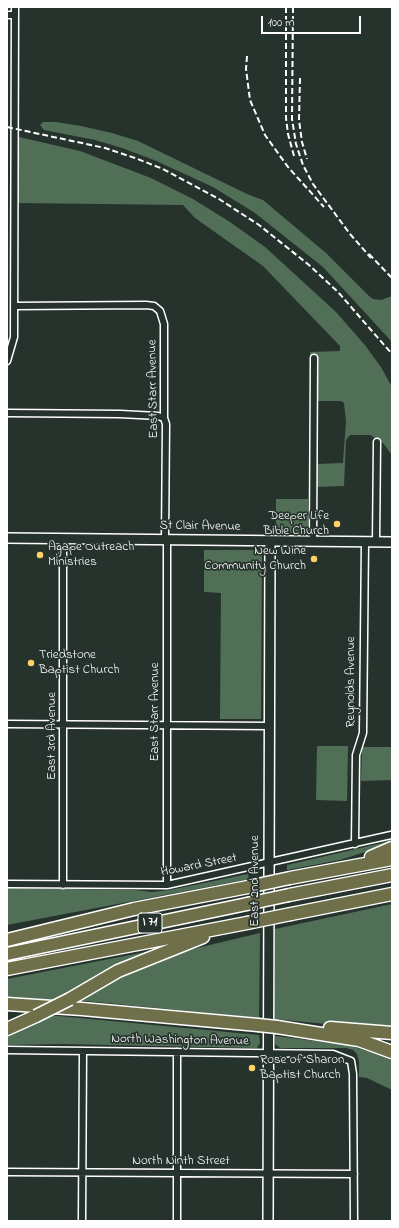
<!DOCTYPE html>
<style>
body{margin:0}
#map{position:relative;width:399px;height:1228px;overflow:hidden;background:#26332d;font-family:"Indie Flower",sans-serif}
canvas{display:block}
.frame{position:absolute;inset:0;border:8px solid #fff;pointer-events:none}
.scale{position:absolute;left:261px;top:16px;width:100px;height:18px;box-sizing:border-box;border:2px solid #fff;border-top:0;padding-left:5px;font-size:12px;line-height:14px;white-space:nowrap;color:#fff;-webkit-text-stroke:3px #26332d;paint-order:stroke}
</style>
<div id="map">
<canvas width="399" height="1228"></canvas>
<div class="frame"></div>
<div class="scale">100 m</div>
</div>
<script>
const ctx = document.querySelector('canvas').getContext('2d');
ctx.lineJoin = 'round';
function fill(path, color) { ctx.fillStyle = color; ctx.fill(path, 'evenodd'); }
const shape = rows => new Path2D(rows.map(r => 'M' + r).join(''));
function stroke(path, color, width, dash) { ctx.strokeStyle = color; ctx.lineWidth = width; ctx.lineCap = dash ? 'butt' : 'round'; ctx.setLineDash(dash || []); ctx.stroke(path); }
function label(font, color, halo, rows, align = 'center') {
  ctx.font = font + ' "Indie Flower",sans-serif'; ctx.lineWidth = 3.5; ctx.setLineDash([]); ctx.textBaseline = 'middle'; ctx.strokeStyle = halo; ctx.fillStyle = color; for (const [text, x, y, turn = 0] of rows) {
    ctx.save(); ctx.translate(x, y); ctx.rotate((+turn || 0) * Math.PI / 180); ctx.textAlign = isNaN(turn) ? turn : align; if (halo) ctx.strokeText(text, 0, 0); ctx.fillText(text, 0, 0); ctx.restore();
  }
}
fill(shape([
 [43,122,56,122,81,126,112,133,138,141,247,194,263,200,326,253,369,296,373,299,381,300,392,296,392,342,323,267,255,213,213,187,154,160,122,148,95,140,44,130,40,125],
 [19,137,80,151,151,178,193,199,230,222,265,247,336,312,364,344,381,367,392,387,392,455,383,443,370,435,350,435,346,440,344,486,317,487,317,464,343,463,346,421,344,403,341,401,316,401,311,400,310,352,340,351,340,346,263,266,195,218,183,205,18,203],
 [276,499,308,499,308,533,276,533],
 [204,550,262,550,261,719,220,719,221,593,204,592],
 [317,746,348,746,347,801,316,800],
 [362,747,392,747,392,780,361,781],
 [392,839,392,843,384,846,340,860,287,870,287,865,382,843],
 [248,874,249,879,7,925,7,888,135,890,152,892,170,890],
 [392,904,392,1029,368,1028,274,1019,275,929],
 [260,933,259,1018,76,1000,138,968,193,949],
 [150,951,151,953,57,1001,7,998,7,979],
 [48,1015,259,1035,260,1043,257,1048,62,1044,7,1045,7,1034,29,1026],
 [275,1036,348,1045,392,1059,392,1090,367,1078,359,1077,359,1062,357,1054,353,1050,346,1048,280,1048,275,1044]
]), '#516f57');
const street = shape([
 [7,15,15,15],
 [14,306,146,305,154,306,160,311,164,324,164,418,166,424,165,540],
 [7,361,14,337,15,7],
 [7,413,120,414,158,416,164,418],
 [313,541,314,358],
 [376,542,377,442],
 [7,724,270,726],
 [355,844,356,755,363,733,365,542],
 [7,884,167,885,391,835],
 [63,885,63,539],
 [167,885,167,540],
 [7,1050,333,1054,351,1061,353,1074,354,1221],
 [7,1172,354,1174],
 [82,1221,83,1051],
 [177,1221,177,1052]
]);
const secondary = shape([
 [7,538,392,542],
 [268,1221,270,541]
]);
const highway = shape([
 [371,857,392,848],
 [290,878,392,859],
 [289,895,392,875],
 [291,914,392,894],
 [7,940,134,909,248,887],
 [7,954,247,904],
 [7,969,247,923],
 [70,999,118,971,203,937],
 [7,1004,82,1009,258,1025],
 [277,1027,359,1040,392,1052],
 [330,1028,392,1033],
 [7,1029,36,1016]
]);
stroke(street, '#fff', 9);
stroke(secondary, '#fff', 12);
stroke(highway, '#fff', 15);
stroke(street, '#26332d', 6);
stroke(secondary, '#26332d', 9);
stroke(highway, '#6f704a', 12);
stroke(shape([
 [286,7,286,118,288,134,294,156],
 [293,7,292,119,296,144,303,165,313,184,350,234,371,258],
 [247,56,246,69,250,100,265,135,288,167,324,207],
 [300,78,299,120,302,142,307,159],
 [7,127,105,148,135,158,163,169,219,199,259,225,309,265,338,292,392,354],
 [369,254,392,278]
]), '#fff', 2, [6, 3]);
const highwayBridge = shape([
 [248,887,290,878],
 [247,904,289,895],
 [247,923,291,914],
 [36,1016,70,999],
 [258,1025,277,1027]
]);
stroke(highwayBridge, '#fff', 15, []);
stroke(highwayBridge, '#6f704a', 12);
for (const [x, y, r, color] of [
 [337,524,4,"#ffd166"],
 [40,555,4,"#ffd166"],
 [314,559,4,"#ffd166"],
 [31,663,4,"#ffd166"],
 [252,1068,4,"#ffd166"]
]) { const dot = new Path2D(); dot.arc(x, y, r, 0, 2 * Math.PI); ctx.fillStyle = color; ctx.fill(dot); stroke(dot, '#26332d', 1.5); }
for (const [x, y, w] of [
 [150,923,24]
]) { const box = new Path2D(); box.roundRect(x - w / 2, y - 10, w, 20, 3); ctx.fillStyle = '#26332d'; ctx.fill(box); stroke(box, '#fff', 1); }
label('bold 12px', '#fff', null, [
 ["I 71",150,923]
]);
label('13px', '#fff', '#26332d', [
 ["East Starr Avenue",154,389,-91],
 ["St Clair Avenue",200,527,1],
 ["Reynolds Avenue",352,682,-90],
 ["East Starr Avenue",156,712,-90],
 ["East 3rd Avenue",53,736,-90],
 ["Howard Street",199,866,-11],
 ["East 2nd Avenue",256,881,-90],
 ["North Washington Avenue",180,1041,1],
 ["North Ninth Street",181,1162]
]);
label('13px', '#fff', '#26332d', [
 ["Deeper Life",329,517,"right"],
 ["Bible Church",329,532,"right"],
 ["Agape Outreach",48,548],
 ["Ministries",48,563],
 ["New Wine",306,552,"right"],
 ["Community Church",306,567,"right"],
 ["Triedstone",39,656],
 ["Baptist Church",39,671],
 ["Rose of Sharon",260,1061],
 ["Baptist Church",260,1076]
], 'left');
</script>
